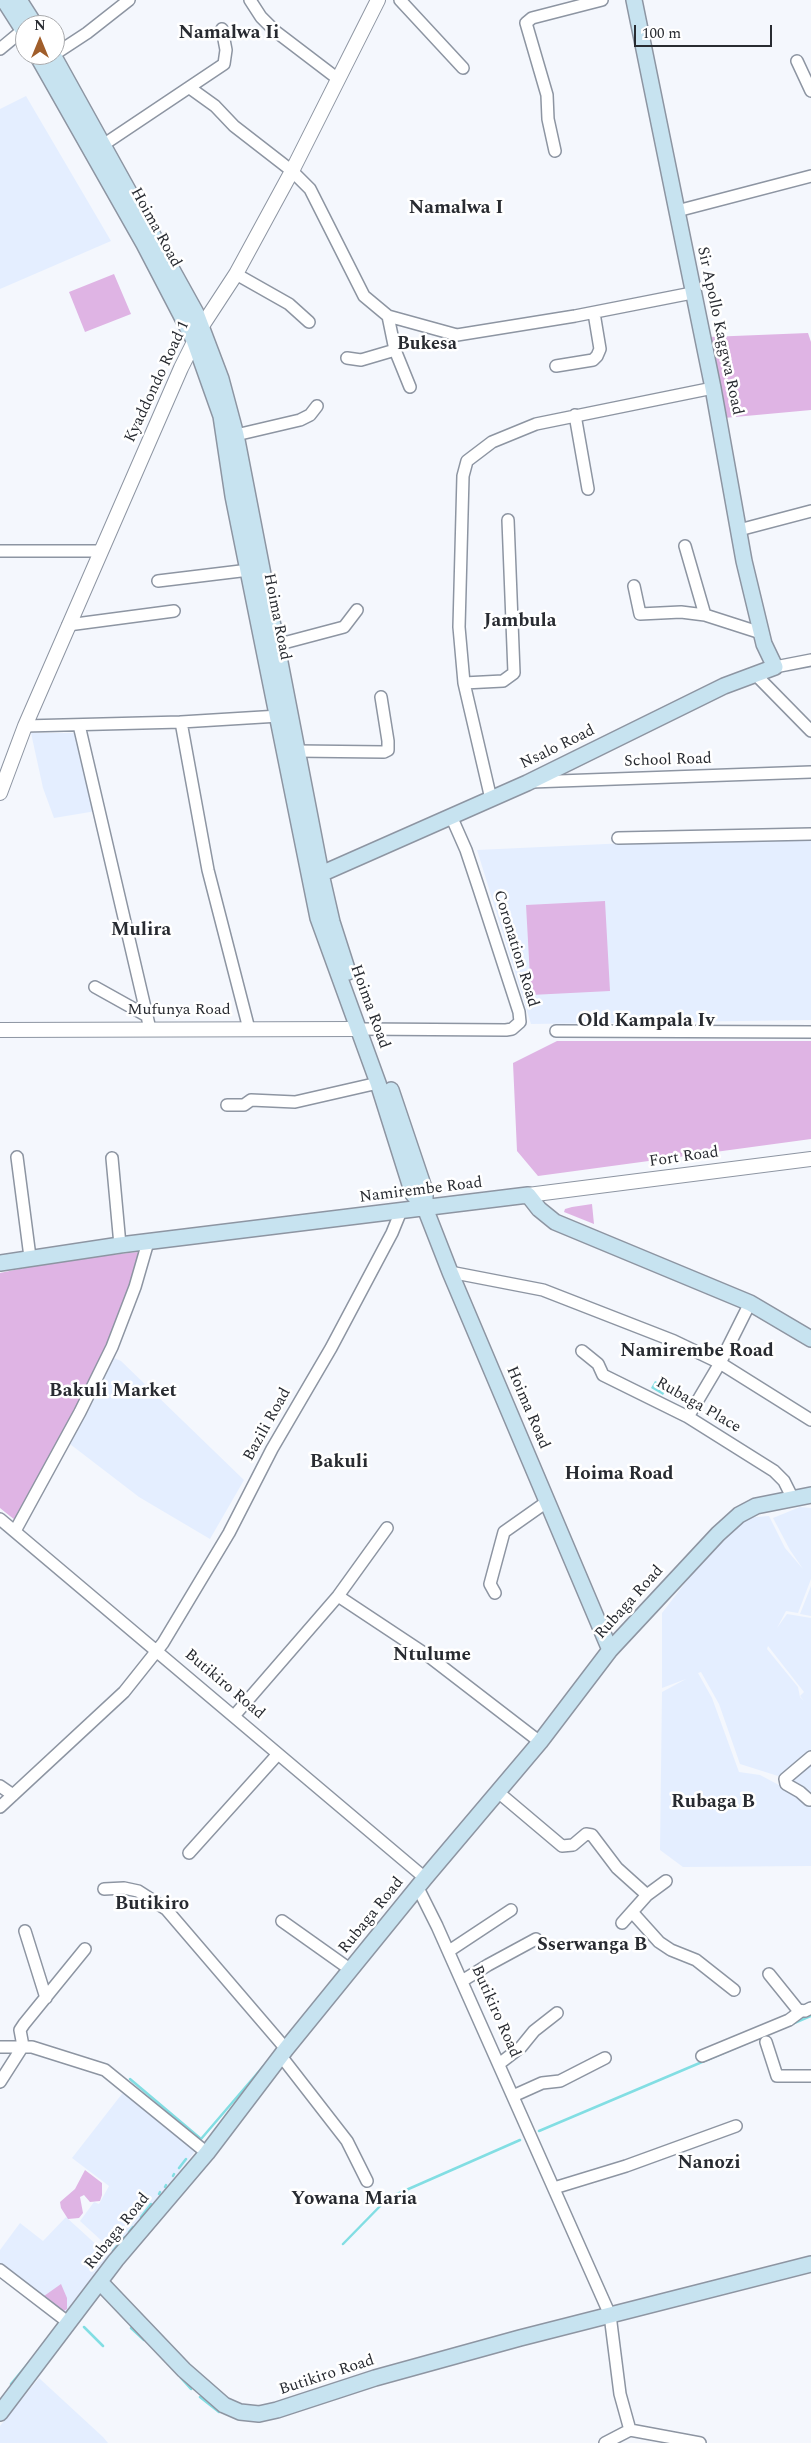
<!DOCTYPE html>
<style>
body{margin:0}
#map{position:relative;width:811px;height:2443px;overflow:hidden;background:#f4f7fd;font-family:Spectral,serif}
canvas{display:block}
.north{position:absolute;left:15px;top:15px;width:50px;height:50px;box-sizing:border-box;background:#fff;border:1px solid #a9aaad;border-radius:50%;rotate:0deg;font-size:14px;font-weight:700;line-height:20px;text-align:center;color:#282b31}
.north::after{content:'';display:block;margin:auto;width:18px;height:22px;background:#a05e2b;clip-path:polygon(50% 0,100% 100%,50% 72%,0 100%)}
.scale{position:absolute;left:634px;top:25px;width:138px;height:22px;box-sizing:border-box;border:2px solid #282b31;border-top:0;padding-left:6px;font-size:15px;line-height:18px;white-space:nowrap;color:#282b31;-webkit-text-stroke:4px #fff;paint-order:stroke}
</style>
<div id="map">
<canvas width="811" height="2443"></canvas>
<div class="north">N</div>
<div class="scale">100 m</div>
</div>
<script>
const ctx = document.querySelector('canvas').getContext('2d');
ctx.lineJoin = 'round';
function fill(path, color) { ctx.fillStyle = color; ctx.fill(path, 'evenodd'); }
const shape = rows => new Path2D(rows.map(r => 'M' + r).join(''));
function stroke(path, color, width, dash) { ctx.strokeStyle = color; ctx.lineWidth = width; ctx.lineCap = dash ? 'butt' : 'round'; ctx.setLineDash(dash || []); ctx.stroke(path); }
function label(font, color, halo, rows, align = 'center') {
  ctx.font = font + ' Spectral,serif'; ctx.lineWidth = 5; ctx.setLineDash([]); ctx.textBaseline = 'middle'; ctx.strokeStyle = halo; ctx.fillStyle = color; for (const [text, x, y, turn = 0] of rows) {
    ctx.save(); ctx.translate(x, y); ctx.rotate((+turn || 0) * Math.PI / 180); ctx.textAlign = isNaN(turn) ? turn : align; if (halo) ctx.strokeText(text, 0, 0); ctx.fillText(text, 0, 0); ctx.restore();
  }
}
fill(shape([
 [26,96,111,241,0,289,0,109],
 [31,733,74,733,86,770,96,811,54,818,43,788],
 [811,839,811,1020,531,1024,477,850,627,843],
 [110,1356,121,1361,244,1480,210,1539,139,1497,66,1441],
 [800,1507,811,1508,811,1579,798,1613,786,1611,777,1628,787,1614,811,1618,811,1751,778,1776,740,1764,719,1704,701,1672,698,1673,712,1698,739,1772,760,1775,779,1785,811,1760,811,1866,683,1867,660,1850,662,1692,686,1679,662,1688,662,1613,698,1566,744,1518,769,1516,785,1548,803,1569,790,1550,773,1518],
 [768,1646,804,1692,800,1696,804,1701,800,1697,798,1687,767,1649],
 [811,1586,811,1616,800,1614],
 [125,2090,196,2150,115,2253,80,2221,94,2202,99,2204,109,2186,72,2158],
 [66,2217,111,2258,69,2314,0,2266,0,2250,20,2223,43,2241],
 [39,2378,103,2437,108,2443,0,2443,0,2426]
]), '#e4eeff');
fill(shape([
 [114,274,131,314,85,332,69,292],
 [808,333,811,342,811,410,724,418,709,337],
 [605,901,610,991,531,995,526,905],
 [557,1041,811,1041,811,1139,538,1176,517,1151,513,1063],
 [592,1204,594,1224,564,1212,565,1209,572,1207],
 [138,1252,137,1268,105,1352,15,1520,0,1508,0,1273,57,1261],
 [85,2170,102,2183,102,2195,100,2201,90,2202,84,2195,80,2197,83,2213,79,2218,68,2219,61,2208,60,2202,75,2189],
 [61,2284,67,2298,67,2309,62,2312,48,2312,44,2296]
]), '#dfb4e4');
fill(shape([
 [655,1381,668,1387,663,1395,651,1388]
]), '#82dee3');
stroke(shape([
 [792,2024,811,2016],
 [130,2079,201,2139,267,2062],
 [539,2131,754,2040],
 [179,2168,186,2159],
 [173,2176,174,2174],
 [165,2187,166,2185],
 [159,2194,160,2192],
 [141,2217,151,2204],
 [129,2232,133,2227],
 [120,2244,125,2237],
 [343,2244,388,2198,520,2140],
 [113,2251,117,2246],
 [84,2327,103,2346],
 [131,2328,144,2340],
 [37,2352,45,2342],
 [181,2378,191,2389],
 [11,2384,31,2360],
 [200,2397,219,2412]
]), '#82dee3', 2.5);
const minor = shape([
 [250,0,261,17,275,31,338,79],
 [400,0,463,68],
 [0,49,23,30],
 [55,54,87,33,129,0],
 [797,61,811,91],
 [190,88,215,106,234,126,292,171,310,189,364,296,388,316,457,335,575,316,692,293],
 [103,145,224,64,226,50,222,29],
 [555,151,548,119,547,95,526,23,532,18,602,0],
 [677,211,811,176],
 [236,274,289,304,309,322],
 [388,316,395,350,410,387],
 [347,358,361,360,395,350],
 [556,366,593,360,597,356,600,349,594,313],
 [575,415,588,489],
 [236,435,300,420,310,415,317,406],
 [739,530,811,511],
 [685,546,705,615],
 [0,551,101,551],
 [158,581,249,570],
 [634,586,640,614,681,612,705,615,761,633],
 [68,625,174,611],
 [276,645,344,627,357,610],
 [775,667,811,660],
 [755,674,811,731],
 [464,683,503,681,514,673,508,520],
 [181,722,208,870,249,1029],
 [79,725,150,1029],
 [25,726,181,722,279,716],
 [296,751,384,752,388,750,388,741,381,697],
 [531,782,811,772],
 [491,799,464,683,459,627,463,476,467,461,492,442,536,424,713,388],
 [618,838,811,834],
 [95,987,147,1016],
 [359,1029,506,1030,512,1029,520,1022,519,1012,479,889,466,850,451,816],
 [556,1031,811,1032],
 [227,1105,244,1105,251,1100,295,1102,378,1083],
 [17,1157,30,1257],
 [112,1158,120,1245],
 [450,1272,543,1290,674,1341,720,1363,811,1420],
 [582,1351,598,1364,603,1375,688,1417,774,1471,784,1481,792,1497],
 [688,1417,720,1363,750,1303],
 [0,1519,425,1878],
 [15,1531,80,1412,112,1347,135,1287,148,1242],
 [495,1593,490,1584,504,1532,548,1501],
 [338,1596,427,1655,540,1742],
 [234,1716,338,1596,387,1528],
 [0,1786,13,1795],
 [498,1792,562,1846,573,1845,586,1834,592,1835,617,1868,647,1895],
 [809,1800,800,1792,786,1784,785,1779,811,1757],
 [0,1807,124,1692,163,1643,229,1533,272,1449,331,1348,392,1233,401,1211],
 [189,1853,278,1754],
 [418,1888,437,1926,610,2315,620,2394,630,2430,700,2443],
 [104,1889,124,1888,138,1891,166,1909,286,2049],
 [632,1912,659,1942,671,1950,696,1960,734,1990],
 [282,1921,351,1970],
 [622,1923,647,1895,666,1881],
 [25,1931,46,1998],
 [449,1951,511,1910],
 [769,1974,798,2010,805,2011,811,2008],
 [462,1981,488,1965,536,1939],
 [766,2042,777,2076,811,2076],
 [0,2047,32,2047,105,2070,207,2153],
 [281,2056,347,2141,367,2181],
 [702,2056,789,2020,801,2011],
 [499,2064,521,2047,534,2031,557,2013],
 [0,2082,23,2046,20,2030,24,2024,85,1949],
 [513,2096,542,2083,560,2081,605,2058],
 [554,2188,626,2166,736,2126],
 [0,2270,69,2323],
 [605,2443,630,2430]
]);
const tertiary = shape([
 [0,793,25,726,181,368,202,326,236,274,292,171,378,0],
 [0,1030,359,1029],
 [528,1195,811,1159]
]);
const secondary = shape([
 [4,0,25,33],
 [19,0,35,25],
 [37,55,144,244,194,340,221,416,233,496,318,918,378,1083,413,1194,425,1208,450,1272,610,1650],
 [53,55,196,313,221,379,236,435,321,874,332,922,348,972],
 [321,874,527,783,724,686,775,667,764,644,744,561,713,388,634,0],
 [391,1090,425,1191,425,1208],
 [0,1263,120,1245,528,1195,539,1209,555,1222,750,1303,811,1339],
 [100,2282,184,2370,224,2405,240,2412,259,2414,277,2410,375,2378,520,2338,811,2264],
 [0,2413,116,2260,207,2153,286,2049,425,1878,540,1742,610,1650,718,1534,739,1515,756,1506,811,1495]
]);
stroke(minor, '#8d95a2', 14);
stroke(tertiary, '#8d95a2', 16);
stroke(secondary, '#8d95a2', 18);
stroke(minor, '#fff', 11);
stroke(tertiary, '#fff', 14);
stroke(secondary, '#c7e3f0', 15);
label('16px', '#282b31', '#fff', [
 ["Hoima Road",155,228,61],
 ["Sir Apollo Kaggwa Road",719,331,78],
 ["Kyaddondo Road 1",158,382,-65],
 ["Hoima Road",276,617,79],
 ["Nsalo Road",558,748,-26],
 ["School Road",668,761,-2],
 ["Coronation Road",515,949,73],
 ["Hoima Road",369,1007,70],
 ["Mufunya Road",179,1011],
 ["Fort Road",684,1158,-8],
 ["Namirembe Road",421,1191,-7],
 ["Rubaga Place",698,1406,30],
 ["Hoima Road",527,1408,67],
 ["Bazili Road",268,1425,-61],
 ["Rubaga Road",630,1603,-48],
 ["Butikiro Road",224,1685,40],
 ["Rubaga Road",372,1916,-51],
 ["Butikiro Road",495,2012,66],
 ["Rubaga Road",118,2232,-51],
 ["Butikiro Road",327,2376,-18]
]);
label('bold 18px', '#282b31', '#fff', [
 ["Bukesa",427,345]
]);
label('bold 19px', '#282b31', '#fff', [
 ["Namalwa Ii",229,34],
 ["Namalwa I",456,209],
 ["Jambula",520,622],
 ["Mulira",141,931],
 ["Old Kampala Iv",646,1022],
 ["Namirembe Road",697,1352],
 ["Bakuli Market",113,1392],
 ["Bakuli",339,1463],
 ["Hoima Road",619,1475],
 ["Ntulume",432,1656],
 ["Rubaga B",713,1803],
 ["Butikiro",152,1905],
 ["Sserwanga B",592,1946],
 ["Nanozi",709,2164],
 ["Yowana Maria",354,2200]
]);
</script>
